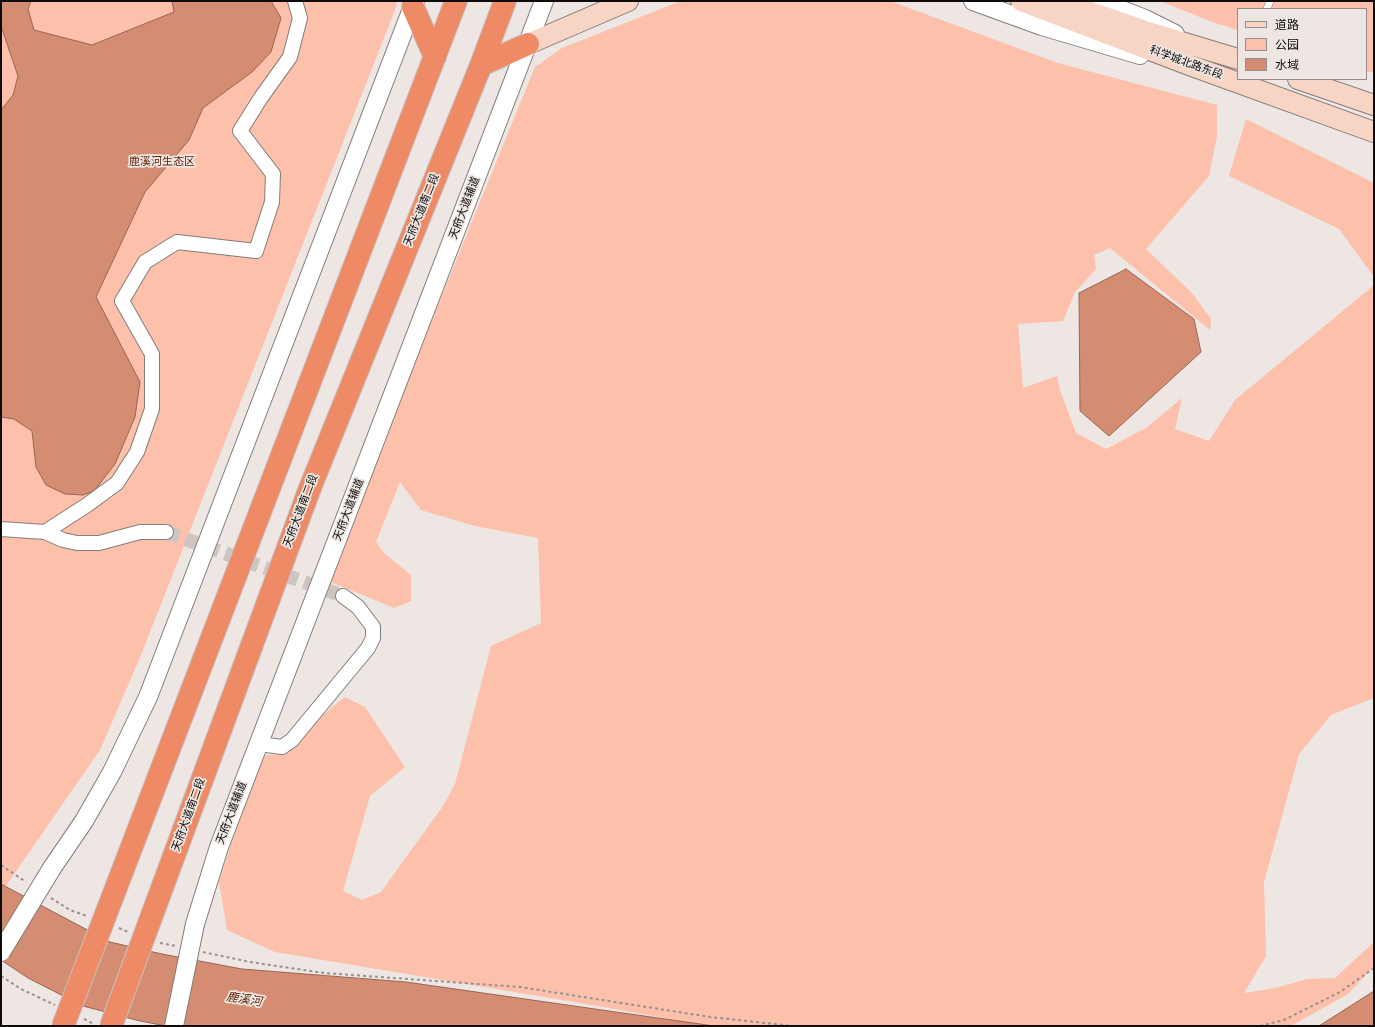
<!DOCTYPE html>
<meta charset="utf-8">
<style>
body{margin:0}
#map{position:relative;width:1375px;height:1027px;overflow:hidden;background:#ede6e3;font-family:Poppins,"Noto Sans SC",sans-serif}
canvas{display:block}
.frame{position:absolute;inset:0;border:2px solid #0e0b0a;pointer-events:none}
.legend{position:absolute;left:1237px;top:8px;width:130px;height:72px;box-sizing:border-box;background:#ede6e3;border:1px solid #948e8c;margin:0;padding:5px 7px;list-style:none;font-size:12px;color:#0e0b0a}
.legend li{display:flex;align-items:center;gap:8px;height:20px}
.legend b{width:20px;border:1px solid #948e8c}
</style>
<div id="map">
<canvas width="1375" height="1027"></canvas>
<div class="frame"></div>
<ul class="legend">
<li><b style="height:5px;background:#f8d4c5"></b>道路</li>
<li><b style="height:11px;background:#fcc0ab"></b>公园</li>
<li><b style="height:11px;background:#d48c72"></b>水域</li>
</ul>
</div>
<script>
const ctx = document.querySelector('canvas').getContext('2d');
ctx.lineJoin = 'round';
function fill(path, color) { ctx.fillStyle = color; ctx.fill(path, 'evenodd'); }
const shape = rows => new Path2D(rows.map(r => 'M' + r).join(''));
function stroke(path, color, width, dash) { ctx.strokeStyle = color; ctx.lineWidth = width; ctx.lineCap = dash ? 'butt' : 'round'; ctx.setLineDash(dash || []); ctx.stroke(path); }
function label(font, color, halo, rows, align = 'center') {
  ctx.font = font + ' Poppins,"Noto Sans SC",sans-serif'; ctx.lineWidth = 3.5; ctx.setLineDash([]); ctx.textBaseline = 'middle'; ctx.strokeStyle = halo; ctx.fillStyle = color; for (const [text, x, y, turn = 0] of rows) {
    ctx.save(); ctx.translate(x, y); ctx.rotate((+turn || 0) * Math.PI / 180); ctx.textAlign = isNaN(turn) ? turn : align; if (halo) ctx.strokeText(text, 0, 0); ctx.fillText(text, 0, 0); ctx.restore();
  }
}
fill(shape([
 [1,1,395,1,397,5,139,660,100,750,1,893],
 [681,1,890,1,1058,63,1217,105,1217,136,1209,176,1146,249,1192,293,1211,319,1210,330,1110,248,1094,255,1096,269,1075,292,1063,321,1018,324,1023,388,1057,376,1060,390,1076,433,1106,449,1146,428,1182,398,1175,429,1209,441,1235,400,1374,285,1374,698,1331,715,1299,754,1264,882,1266,956,1244,993,1275,988,1307,979,1335,978,1374,942,1374,966,1348,994,1291,1026,709,1026,586,1004,275,952,227,930,219,882,259,755,281,755,332,707,345,697,365,707,405,767,370,796,343,891,362,900,381,892,443,806,455,784,491,646,541,623,538,538,475,526,421,510,400,482,376,542,384,553,411,575,411,601,394,608,331,582,368,477,535,67,562,48],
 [1160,1,1374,1,1374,72,1366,72,1366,9,1238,9,1238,30,1212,22],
 [1246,119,1374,183,1374,277,1339,229,1229,176]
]), '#fcc0ab');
const water = shape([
 [1,1,31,1,28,9,34,30,92,45,174,12,172,1,271,1,281,18,271,52,252,72,203,108,189,140,145,192,96,297,140,382,135,417,115,464,94,491,83,495,65,494,46,485,36,467,32,431,14,419,1,417,1,110,13,95,18,76,1,26,1,1],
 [1126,269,1194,319,1201,352,1109,436,1080,411,1079,293,1126,269],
 [1,884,110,942,162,954,242,969,406,982,714,1026,166,1026,140,1021,83,1006,28,978,1,960,1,884],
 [1374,991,1374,1026,1319,1026,1374,991]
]);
fill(water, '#d48c72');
stroke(water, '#996553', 1);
stroke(shape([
 [166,532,343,596]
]), '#ccc5c2', 14, [14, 7]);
const service = shape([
 [1267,9,1270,1]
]);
const minor = shape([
 [1,529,45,532,63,540,77,543,99,543,140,532,166,532],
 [45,532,87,505,117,483,137,452,152,409,152,354,122,301,145,262,177,242,256,251,272,202,273,174,240,131,260,99,290,57,300,18,295,1],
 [259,744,282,747,292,740,368,648,373,638,373,627,358,607,343,596]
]);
const tertiary = shape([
 [973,1,1042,26,1140,55],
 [1099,1,1145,19,1175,34],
 [52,868,84,821,112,772,148,697,415,1],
 [195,924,219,847,544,1]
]);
const secondary = shape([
 [1021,1,1189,65,1374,132],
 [1059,1,1145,31,1238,59],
 [528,44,628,1],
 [1298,79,1374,105]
]);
const trunk = shape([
 [413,7,435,57],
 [481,65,528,44],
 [277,468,456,1],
 [310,488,481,65,505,1]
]);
stroke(service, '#837d7a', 8);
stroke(minor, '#837d7a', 16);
stroke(tertiary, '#837d7a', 20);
stroke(secondary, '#837d7a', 22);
stroke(trunk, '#c5c4c4', 24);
stroke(shape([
 [1,865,26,882],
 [51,898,70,910,87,916],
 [119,928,128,932],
 [160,943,176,946],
 [203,952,250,962,324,973,520,987,710,1017,793,1026],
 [1,976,21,989,55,1005],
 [84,1019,94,1024],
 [1260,1026,1284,1020,1340,992,1374,968]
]), '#97918f', 2, [3, 3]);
stroke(service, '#fff', 7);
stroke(minor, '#fff', 14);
stroke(tertiary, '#fff', 18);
stroke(secondary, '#f8d4c5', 20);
stroke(trunk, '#ee8b66', 22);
const tertiaryBridge = shape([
 [1,952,52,868],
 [174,1026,195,924]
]);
const trunkBridge = shape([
 [63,1026,277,468],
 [111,1026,310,488]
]);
stroke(tertiaryBridge, '#837d7a', 20, []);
stroke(trunkBridge, '#c5c4c4', 24, []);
stroke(tertiaryBridge, '#fff', 18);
stroke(trunkBridge, '#ee8b66', 22);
label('11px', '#0e0b0a', '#ede6e3', [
 ["科学城北路东段",1186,63,20],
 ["天府大道辅道",465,208,-69],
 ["天府大道南二段",422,210,-68],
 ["天府大道辅道",349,510,-69],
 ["天府大道南二段",301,511,-69],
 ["天府大道辅道",232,813,-69],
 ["天府大道南二段",189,815,-70]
]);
label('11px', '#5f1e02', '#ede6e3', [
 ["鹿溪河生态区",162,162]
]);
label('italic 12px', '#612105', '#ede6e3', [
 ["鹿溪河",244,1000,9]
]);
</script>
